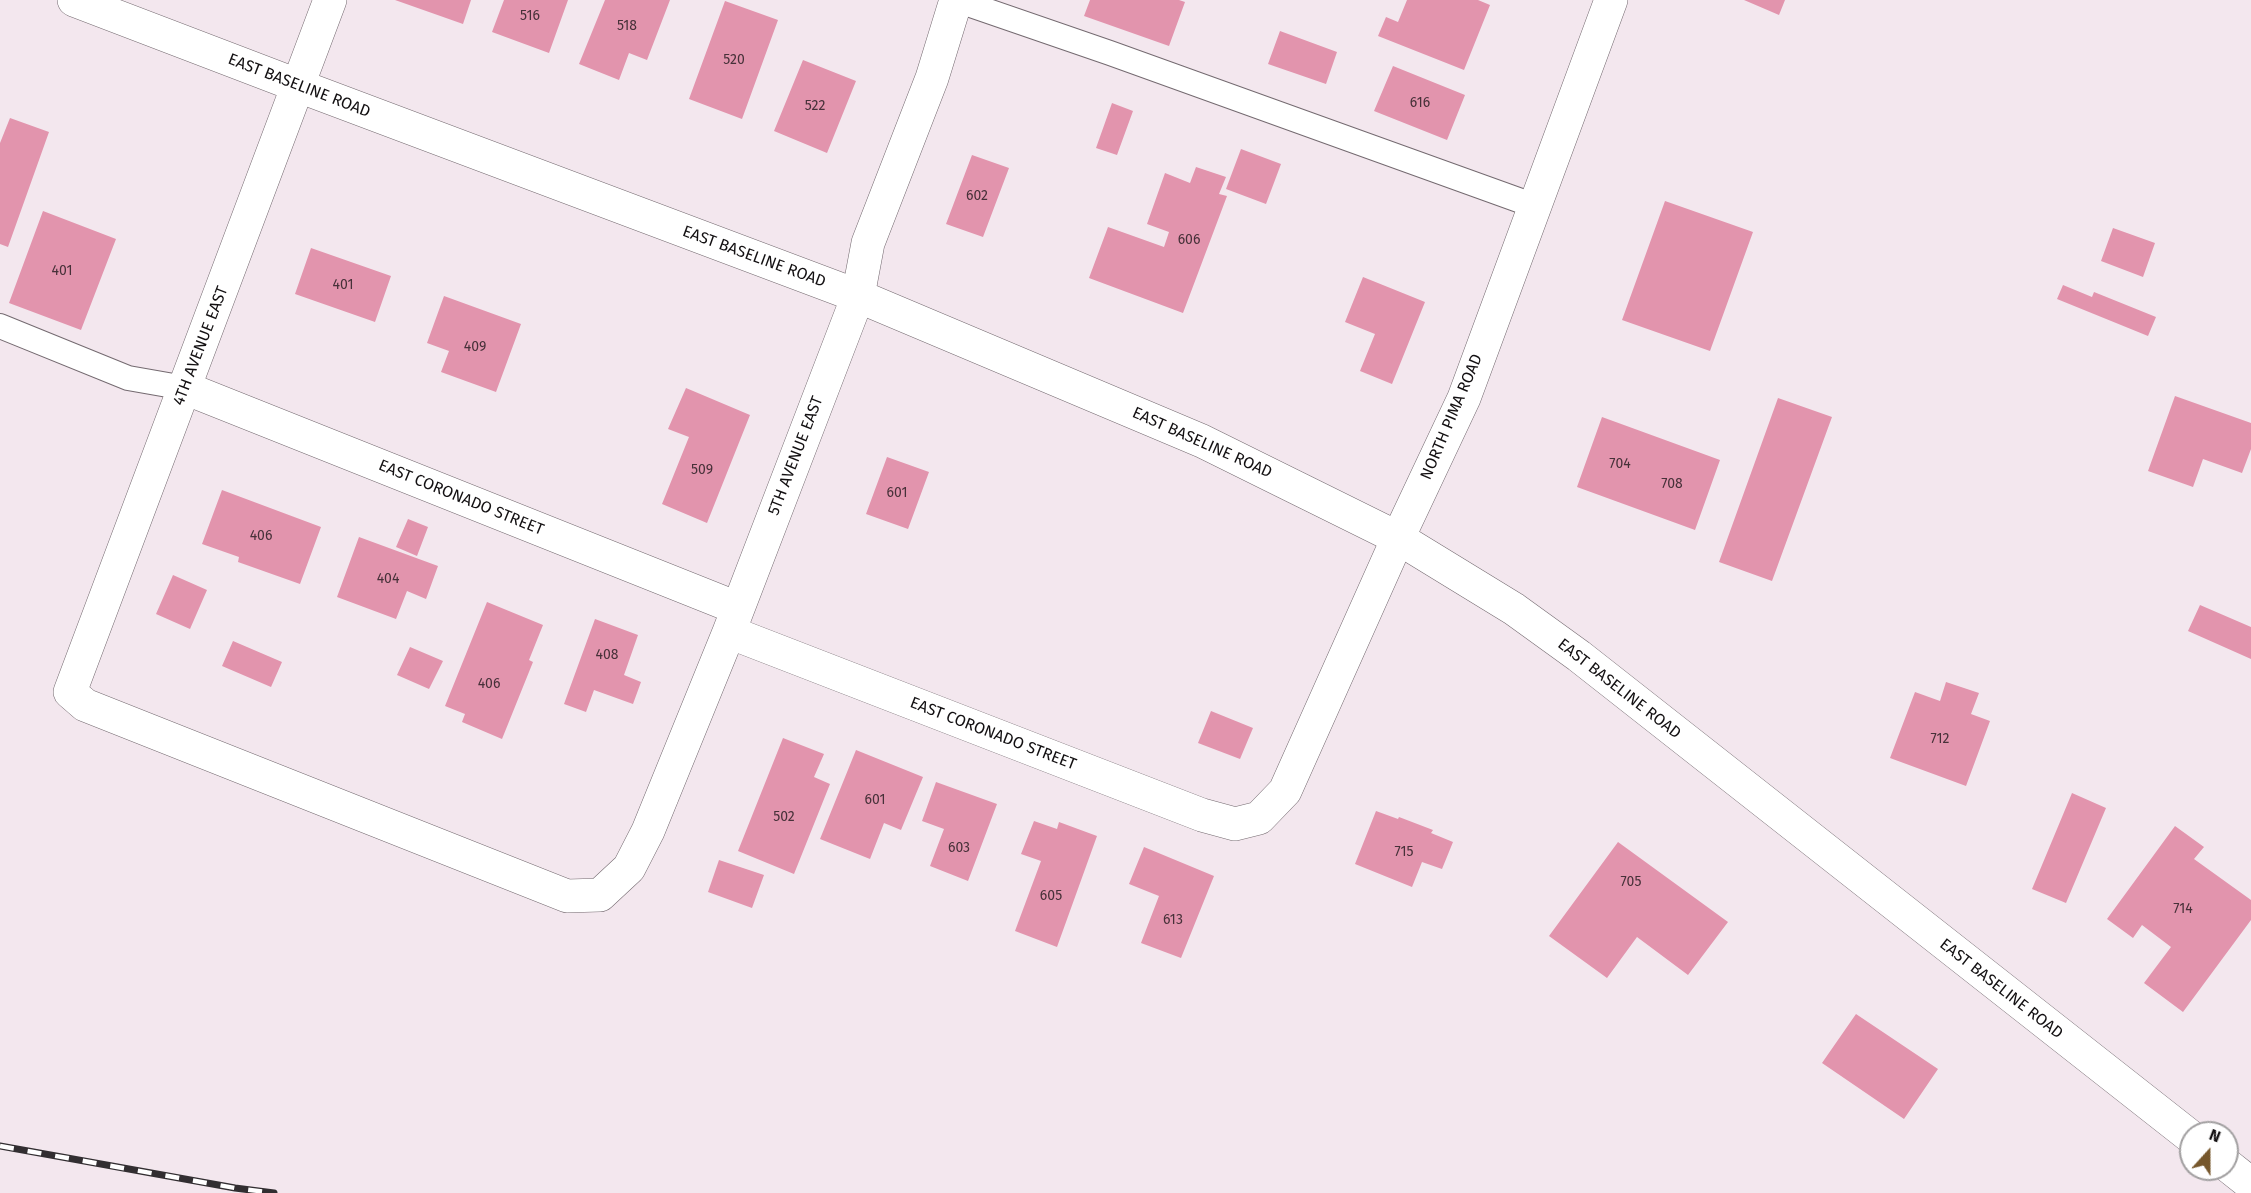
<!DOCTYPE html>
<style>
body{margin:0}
#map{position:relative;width:2251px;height:1193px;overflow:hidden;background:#f3e7ee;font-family:"Fira Sans",sans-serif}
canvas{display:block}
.north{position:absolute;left:2179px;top:1121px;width:60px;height:60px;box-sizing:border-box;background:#fff;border:2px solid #a19fa0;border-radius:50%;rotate:21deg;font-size:16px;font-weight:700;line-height:24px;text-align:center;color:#131012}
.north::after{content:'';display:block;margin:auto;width:21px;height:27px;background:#76572c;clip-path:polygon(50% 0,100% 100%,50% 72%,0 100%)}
</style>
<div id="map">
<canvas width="2251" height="1193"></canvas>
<div class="north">N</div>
</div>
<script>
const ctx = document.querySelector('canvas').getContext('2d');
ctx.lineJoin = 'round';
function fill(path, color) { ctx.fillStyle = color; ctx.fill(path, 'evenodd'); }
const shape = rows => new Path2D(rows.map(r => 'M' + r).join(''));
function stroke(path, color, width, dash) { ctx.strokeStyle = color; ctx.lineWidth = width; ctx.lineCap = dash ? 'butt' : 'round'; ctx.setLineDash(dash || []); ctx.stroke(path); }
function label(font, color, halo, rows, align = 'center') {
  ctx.font = font + ' "Fira Sans",sans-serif'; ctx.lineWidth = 6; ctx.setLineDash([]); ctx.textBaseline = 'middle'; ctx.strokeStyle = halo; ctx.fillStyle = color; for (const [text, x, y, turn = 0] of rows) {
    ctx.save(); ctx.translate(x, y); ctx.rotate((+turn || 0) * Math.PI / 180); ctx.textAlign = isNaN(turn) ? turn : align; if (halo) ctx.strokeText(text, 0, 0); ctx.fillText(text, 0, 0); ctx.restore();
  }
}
fill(shape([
 [395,0,471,0,463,24],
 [504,0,568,0,549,53,492,32],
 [605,0,670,0,647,60,629,53,619,80,579,64],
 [1090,0,1179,0,1185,2,1169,46,1084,16],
 [1407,0,1478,0,1490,5,1464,70,1378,36,1386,17,1398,22],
 [1744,0,1785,0,1779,15],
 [725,1,778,20,742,119,689,99],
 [1280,31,1337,52,1326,84,1268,64],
 [803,60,856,81,827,153,774,131],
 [1393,66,1465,95,1447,140,1374,111],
 [1112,103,1133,111,1117,155,1096,148],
 [10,118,49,132,8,247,0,244,0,143],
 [1241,149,1281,164,1266,204,1226,189],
 [972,155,1009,168,983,237,946,224],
 [1196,167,1226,177,1219,194,1227,196,1183,313,1089,278,1108,227,1164,247,1169,232,1147,224,1165,173,1190,183],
 [1665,201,1753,232,1710,351,1622,320],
 [43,211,116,239,81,330,9,303],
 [2113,228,2155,243,2143,277,2101,261],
 [311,248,391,276,375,322,295,294],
 [1363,277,1425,302,1392,384,1360,371,1375,334,1345,322],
 [2063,285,2092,297,2094,292,2156,317,2148,336,2057,299],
 [444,296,521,324,496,392,441,372,449,351,427,343],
 [686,388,750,415,707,523,662,504,689,437,668,429],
 [2175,396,2251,423,2251,449,2242,473,2203,459,2193,487,2148,471],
 [1778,398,1832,417,1772,581,1719,562],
 [1602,417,1720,460,1695,530,1577,487],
 [887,457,929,472,908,529,866,514],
 [222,490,321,527,300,584,238,562,239,557,202,544],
 [408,519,428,527,417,556,396,547],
 [359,537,438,566,426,599,407,591,396,619,337,597],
 [173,575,207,590,190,629,156,614],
 [487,602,543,625,529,660,533,662,502,739,462,722,465,714,445,706],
 [2200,605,2251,627,2251,659,2188,631],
 [595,619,638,635,624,675,641,682,633,704,594,690,586,712,564,704],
 [233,641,282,662,271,687,222,666],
 [410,647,443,661,429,689,397,675],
 [1946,682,1979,693,1971,714,1990,721,1966,786,1890,758,1915,692,1940,701],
 [1211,711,1253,728,1240,759,1198,743],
 [783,738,824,754,814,777,830,784,794,874,738,851],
 [856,750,923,777,901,830,884,823,870,859,820,839],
 [936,782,997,804,968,881,930,866,944,829,922,821],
 [2072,793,2106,808,2066,903,2032,889],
 [1376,811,1398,819,1399,817,1433,830,1431,833,1453,842,1442,869,1422,862,1412,887,1355,864],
 [1034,821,1057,829,1059,822,1097,836,1057,947,1015,931,1041,861,1021,854],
 [2175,826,2204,847,2194,859,2251,900,2251,920,2183,1012,2144,983,2171,947,2142,925,2133,938,2107,919],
 [1618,842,1728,922,1688,975,1637,937,1607,978,1549,936],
 [1144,847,1214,876,1181,958,1141,943,1159,896,1129,884],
 [719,860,764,875,752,908,708,892],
 [1856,1014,1938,1069,1904,1119,1822,1063]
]), '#e294ad');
const lane = shape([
 [956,0,1110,53,1535,206],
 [0,326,128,378,185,388]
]);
const street = shape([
 [330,0,70,692,85,705,567,896,600,895,629,868,648,831,729,632,858,296,868,243,932,78,956,0],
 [185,388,737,608],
 [729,632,1202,815,1235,824,1259,818,1285,791,1398,538,1464,398,1611,0]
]);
const secondary = shape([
 [74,0,299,86,858,296,1202,441,1398,538,1514,609,1579,656,2191,1137],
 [2227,1165,2251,1184]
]);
stroke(lane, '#746a70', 26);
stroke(street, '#746a70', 34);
stroke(secondary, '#746a70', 34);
stroke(lane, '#fff', 24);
stroke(street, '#fff', 33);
stroke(secondary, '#fff', 33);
const rail = shape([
 [0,1146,235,1188,274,1193]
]);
stroke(rail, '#322e31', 7);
stroke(rail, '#fff', 4.5, [14]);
label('14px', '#473139', null, [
 ["516",530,16],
 ["518",627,26],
 ["520",734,60],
 ["616",1420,103],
 ["522",815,106],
 ["602",977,196],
 ["606",1189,240],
 ["401",62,271],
 ["401",343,285],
 ["409",475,347],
 ["704",1620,464],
 ["509",702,470],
 ["708",1672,484],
 ["601",897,493],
 ["406",261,536],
 ["404",388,579],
 ["408",607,655],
 ["406",489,684],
 ["712",1940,739],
 ["601",875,800],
 ["502",784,817],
 ["603",959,848],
 ["715",1404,852],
 ["705",1631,882],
 ["605",1051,896],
 ["714",2183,909],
 ["613",1173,920]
]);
label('16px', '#131012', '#fff', [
 ["EAST BASELINE ROAD",299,86,21],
 ["EAST BASELINE ROAD",754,257,20],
 ["4TH AVENUE EAST",201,346,-69],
 ["NORTH PIMA ROAD",1452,417,-67],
 ["EAST BASELINE ROAD",1202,443,24],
 ["5TH AVENUE EAST",796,456,-69],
 ["EAST CORONADO STREET",461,498,22],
 ["EAST BASELINE ROAD",1619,689,38],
 ["EAST CORONADO STREET",993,734,21],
 ["EAST BASELINE ROAD",2001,989,38]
]);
</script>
